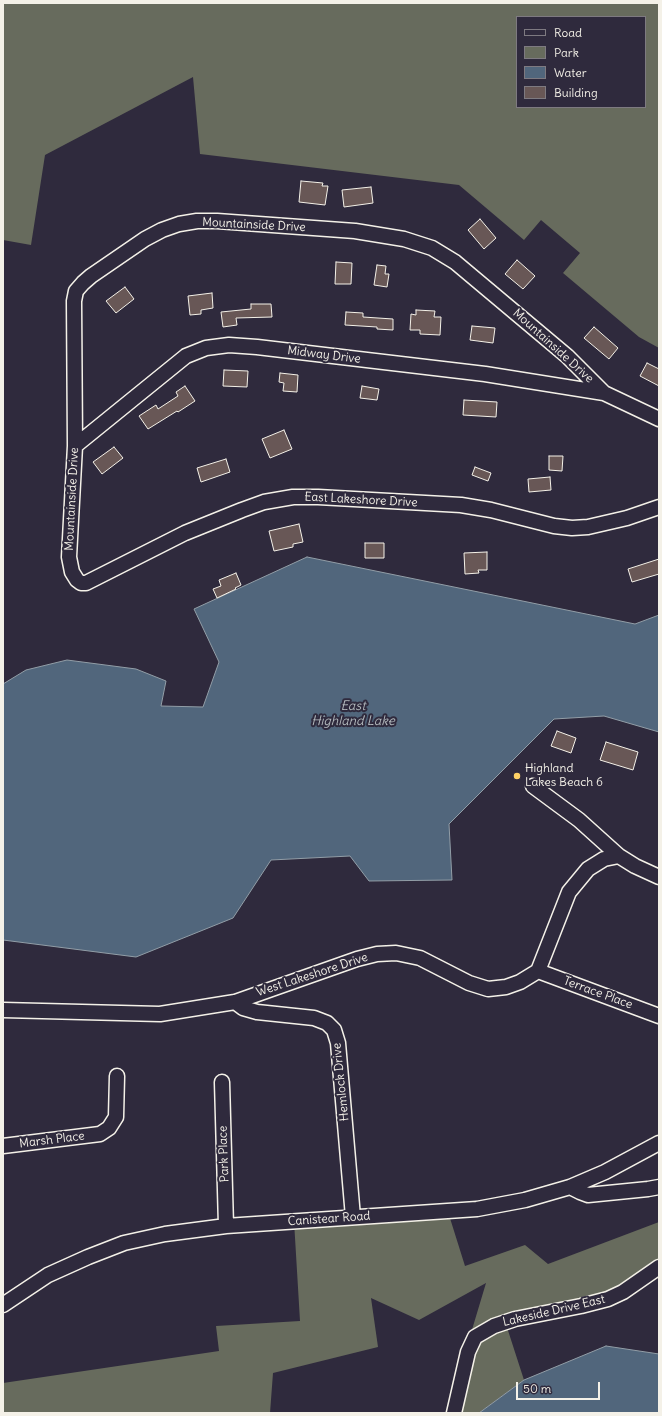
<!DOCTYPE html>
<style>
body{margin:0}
#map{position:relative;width:662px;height:1416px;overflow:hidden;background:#2f2a3d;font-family:Delius,sans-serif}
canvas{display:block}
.frame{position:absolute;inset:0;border:4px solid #f4f1e8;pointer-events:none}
.legend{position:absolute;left:516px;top:16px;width:130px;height:92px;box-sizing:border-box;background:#2f2a3d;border:1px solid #7e7a81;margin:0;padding:5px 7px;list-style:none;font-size:12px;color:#f4f1e8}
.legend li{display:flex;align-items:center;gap:8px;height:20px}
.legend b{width:20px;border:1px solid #7e7a81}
.scale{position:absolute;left:516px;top:1382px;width:84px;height:18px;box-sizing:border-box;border:2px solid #f4f1e8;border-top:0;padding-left:5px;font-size:12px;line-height:14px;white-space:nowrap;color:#f4f1e8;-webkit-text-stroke:3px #2f2a3d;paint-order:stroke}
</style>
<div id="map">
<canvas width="662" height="1416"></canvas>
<div class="frame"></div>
<ul class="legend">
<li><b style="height:5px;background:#2f2a3d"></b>Road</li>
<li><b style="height:11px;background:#676b5d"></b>Park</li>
<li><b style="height:11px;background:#51667c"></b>Water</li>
<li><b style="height:11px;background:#685756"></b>Building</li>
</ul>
<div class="scale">50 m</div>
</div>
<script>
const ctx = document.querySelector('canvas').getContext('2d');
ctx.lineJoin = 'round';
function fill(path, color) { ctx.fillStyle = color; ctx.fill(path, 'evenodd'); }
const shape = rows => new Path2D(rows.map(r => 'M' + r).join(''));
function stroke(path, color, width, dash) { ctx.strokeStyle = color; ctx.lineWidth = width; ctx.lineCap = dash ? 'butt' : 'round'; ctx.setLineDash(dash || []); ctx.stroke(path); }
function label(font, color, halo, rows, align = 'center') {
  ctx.font = font + ' Delius,sans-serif'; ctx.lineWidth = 4; ctx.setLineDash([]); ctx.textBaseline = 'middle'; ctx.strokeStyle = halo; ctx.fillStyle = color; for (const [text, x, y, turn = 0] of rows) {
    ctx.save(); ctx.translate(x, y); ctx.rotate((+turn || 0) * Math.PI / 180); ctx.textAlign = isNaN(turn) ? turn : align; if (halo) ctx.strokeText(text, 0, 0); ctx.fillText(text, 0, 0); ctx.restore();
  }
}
fill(shape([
 [3,3,659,3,659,348,639,337,563,273,580,253,541,220,524,240,459,185,200,154,193,77,45,155,31,245,3,240],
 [517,17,645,17,645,107,517,107],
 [449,1215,465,1266,525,1245,548,1264,659,1222,659,1270,621,1291,503,1315,524,1380,479,1413,447,1413,486,1283,419,1320,371,1298,378,1347,273,1373,270,1413,3,1413,3,1383,219,1351,216,1326,300,1321,294,1221]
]), '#676b5d');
const water = shape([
 [307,557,635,624,659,615,659,732,604,716,554,719,449,824,452,880,369,881,350,856,271,860,233,918,136,957,3,940,3,684,26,670,67,660,136,669,166,681,161,706,203,707,219,662,194,609,307,557],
 [606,1346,659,1354,659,1413,479,1413,524,1380,606,1346]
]);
fill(water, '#51667c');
stroke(water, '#929ea7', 1);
const building = shape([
 [301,181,323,183,322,186,328,186,325,205,299,202,301,181],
 [371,187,373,203,344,207,342,190,371,187],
 [480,219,496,238,484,249,468,230,480,219],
 [517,260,535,276,523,289,505,274,517,260],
 [336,262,352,263,351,284,335,284,336,262],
 [377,265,386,266,385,274,389,274,387,287,374,285,377,265],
 [125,287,134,299,116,313,106,301,125,287],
 [212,293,213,308,201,310,201,314,190,315,188,296,212,293],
 [251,304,271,304,272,317,236,318,237,325,223,327,221,312,251,309,251,304],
 [416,310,435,311,434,317,441,317,440,335,420,334,420,330,410,330,411,314,416,315,416,310],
 [346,312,363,313,363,317,393,319,393,330,377,329,377,327,345,325,346,312],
 [472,326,495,328,493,343,470,340,472,326],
 [594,327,618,348,609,359,584,338,594,327],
 [647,363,659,369,659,386,640,376,647,363],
 [224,370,248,371,247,387,223,386,224,370],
 [280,373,298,375,297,392,283,391,284,383,279,382,280,373],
 [185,386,195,401,178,412,177,411,148,429,139,416,156,405,158,409,178,396,176,392,185,386],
 [362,386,379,389,377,400,360,398,362,386],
 [464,400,497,402,496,417,463,415,464,400],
 [284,430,292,449,270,458,262,439,284,430],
 [114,447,123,458,102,474,93,462,114,447],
 [549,456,563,456,562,471,549,470,549,456],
 [226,459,230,472,201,482,197,468,226,459],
 [475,467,491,473,488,481,472,475,475,467],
 [550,477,551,490,529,492,528,479,550,477],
 [299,524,303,542,293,544,293,547,274,551,269,531,299,524],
 [365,543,384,543,384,558,365,558,365,543],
 [487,552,487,570,478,570,479,573,465,574,464,553,487,552],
 [659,559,659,574,632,582,628,569,659,559],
 [236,573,241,585,235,588,236,589,217,598,213,589,221,586,219,580,236,573],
 [557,731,576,738,571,753,551,746,557,731],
 [606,742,638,752,633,770,600,760,606,742]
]);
fill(building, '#685756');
stroke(building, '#f4f1e8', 1);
const minor = shape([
 [659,419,604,393,567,356,455,262,432,248,404,239,355,231,217,221,197,221,179,224,162,230,145,239,91,276,83,283,76,291,74,301,75,446,69,557,72,572,77,580,81,583,86,583,185,533,242,510,264,502,293,497,318,497,461,505,491,510,554,526,572,528,588,527,627,518,659,507],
 [75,446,186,356,206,348,229,345,257,347,485,374,604,393],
 [533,786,579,820,619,856],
 [538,971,659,1016],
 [235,1002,243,1008,257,1012,314,1018,327,1023,334,1030,338,1043,353,1217],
 [3,1010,160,1014,235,1002,357,959,377,954,396,953,420,958,469,983,488,989,506,987,520,982,538,971,569,892,588,869,604,859,619,856,635,866,659,877],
 [222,1082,226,1226],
 [3,1146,100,1134,109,1128,116,1117,117,1076],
 [570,1187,580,1192,588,1195,648,1189,659,1187],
 [3,1305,48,1275,88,1257,124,1243,165,1234,226,1226,477,1209,525,1200,570,1187,605,1172,659,1143],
 [454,1413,468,1352,475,1337,494,1326,515,1319,581,1306,608,1299,623,1292,659,1267]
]);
stroke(minor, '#f4f1e8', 17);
stroke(minor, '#2f2a3d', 14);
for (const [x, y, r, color] of [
 [517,776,4,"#ffd166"]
]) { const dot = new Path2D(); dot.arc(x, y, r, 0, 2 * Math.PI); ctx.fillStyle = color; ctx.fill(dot); stroke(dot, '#2f2a3d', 1.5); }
label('12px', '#f4f1e8', '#2f2a3d', [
 ["Mountainside Drive",254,225,3],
 ["Mountainside Drive",553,346,42],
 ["Midway Drive",324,355,7],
 ["Mountainside Drive",72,499,-87],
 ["East Lakeshore Drive",361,500,3],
 ["West Lakeshore Drive",312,975,-18],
 ["Terrace Place",598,993,20],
 ["Hemlock Drive",341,1082,-96],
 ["Marsh Place",52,1140,-7],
 ["Park Place",224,1154,-92],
 ["Canistear Road",329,1219,-4],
 ["Lakeside Drive East",554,1311,-13]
]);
label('12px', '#f4f1e8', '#2f2a3d', [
 ["Highland",525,769],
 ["Lakes Beach 6",525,783]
], 'left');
label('italic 13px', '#b3b9bd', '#2f2a3d', [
 ["East",353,706],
 ["Highland Lake",353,721]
]);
</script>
